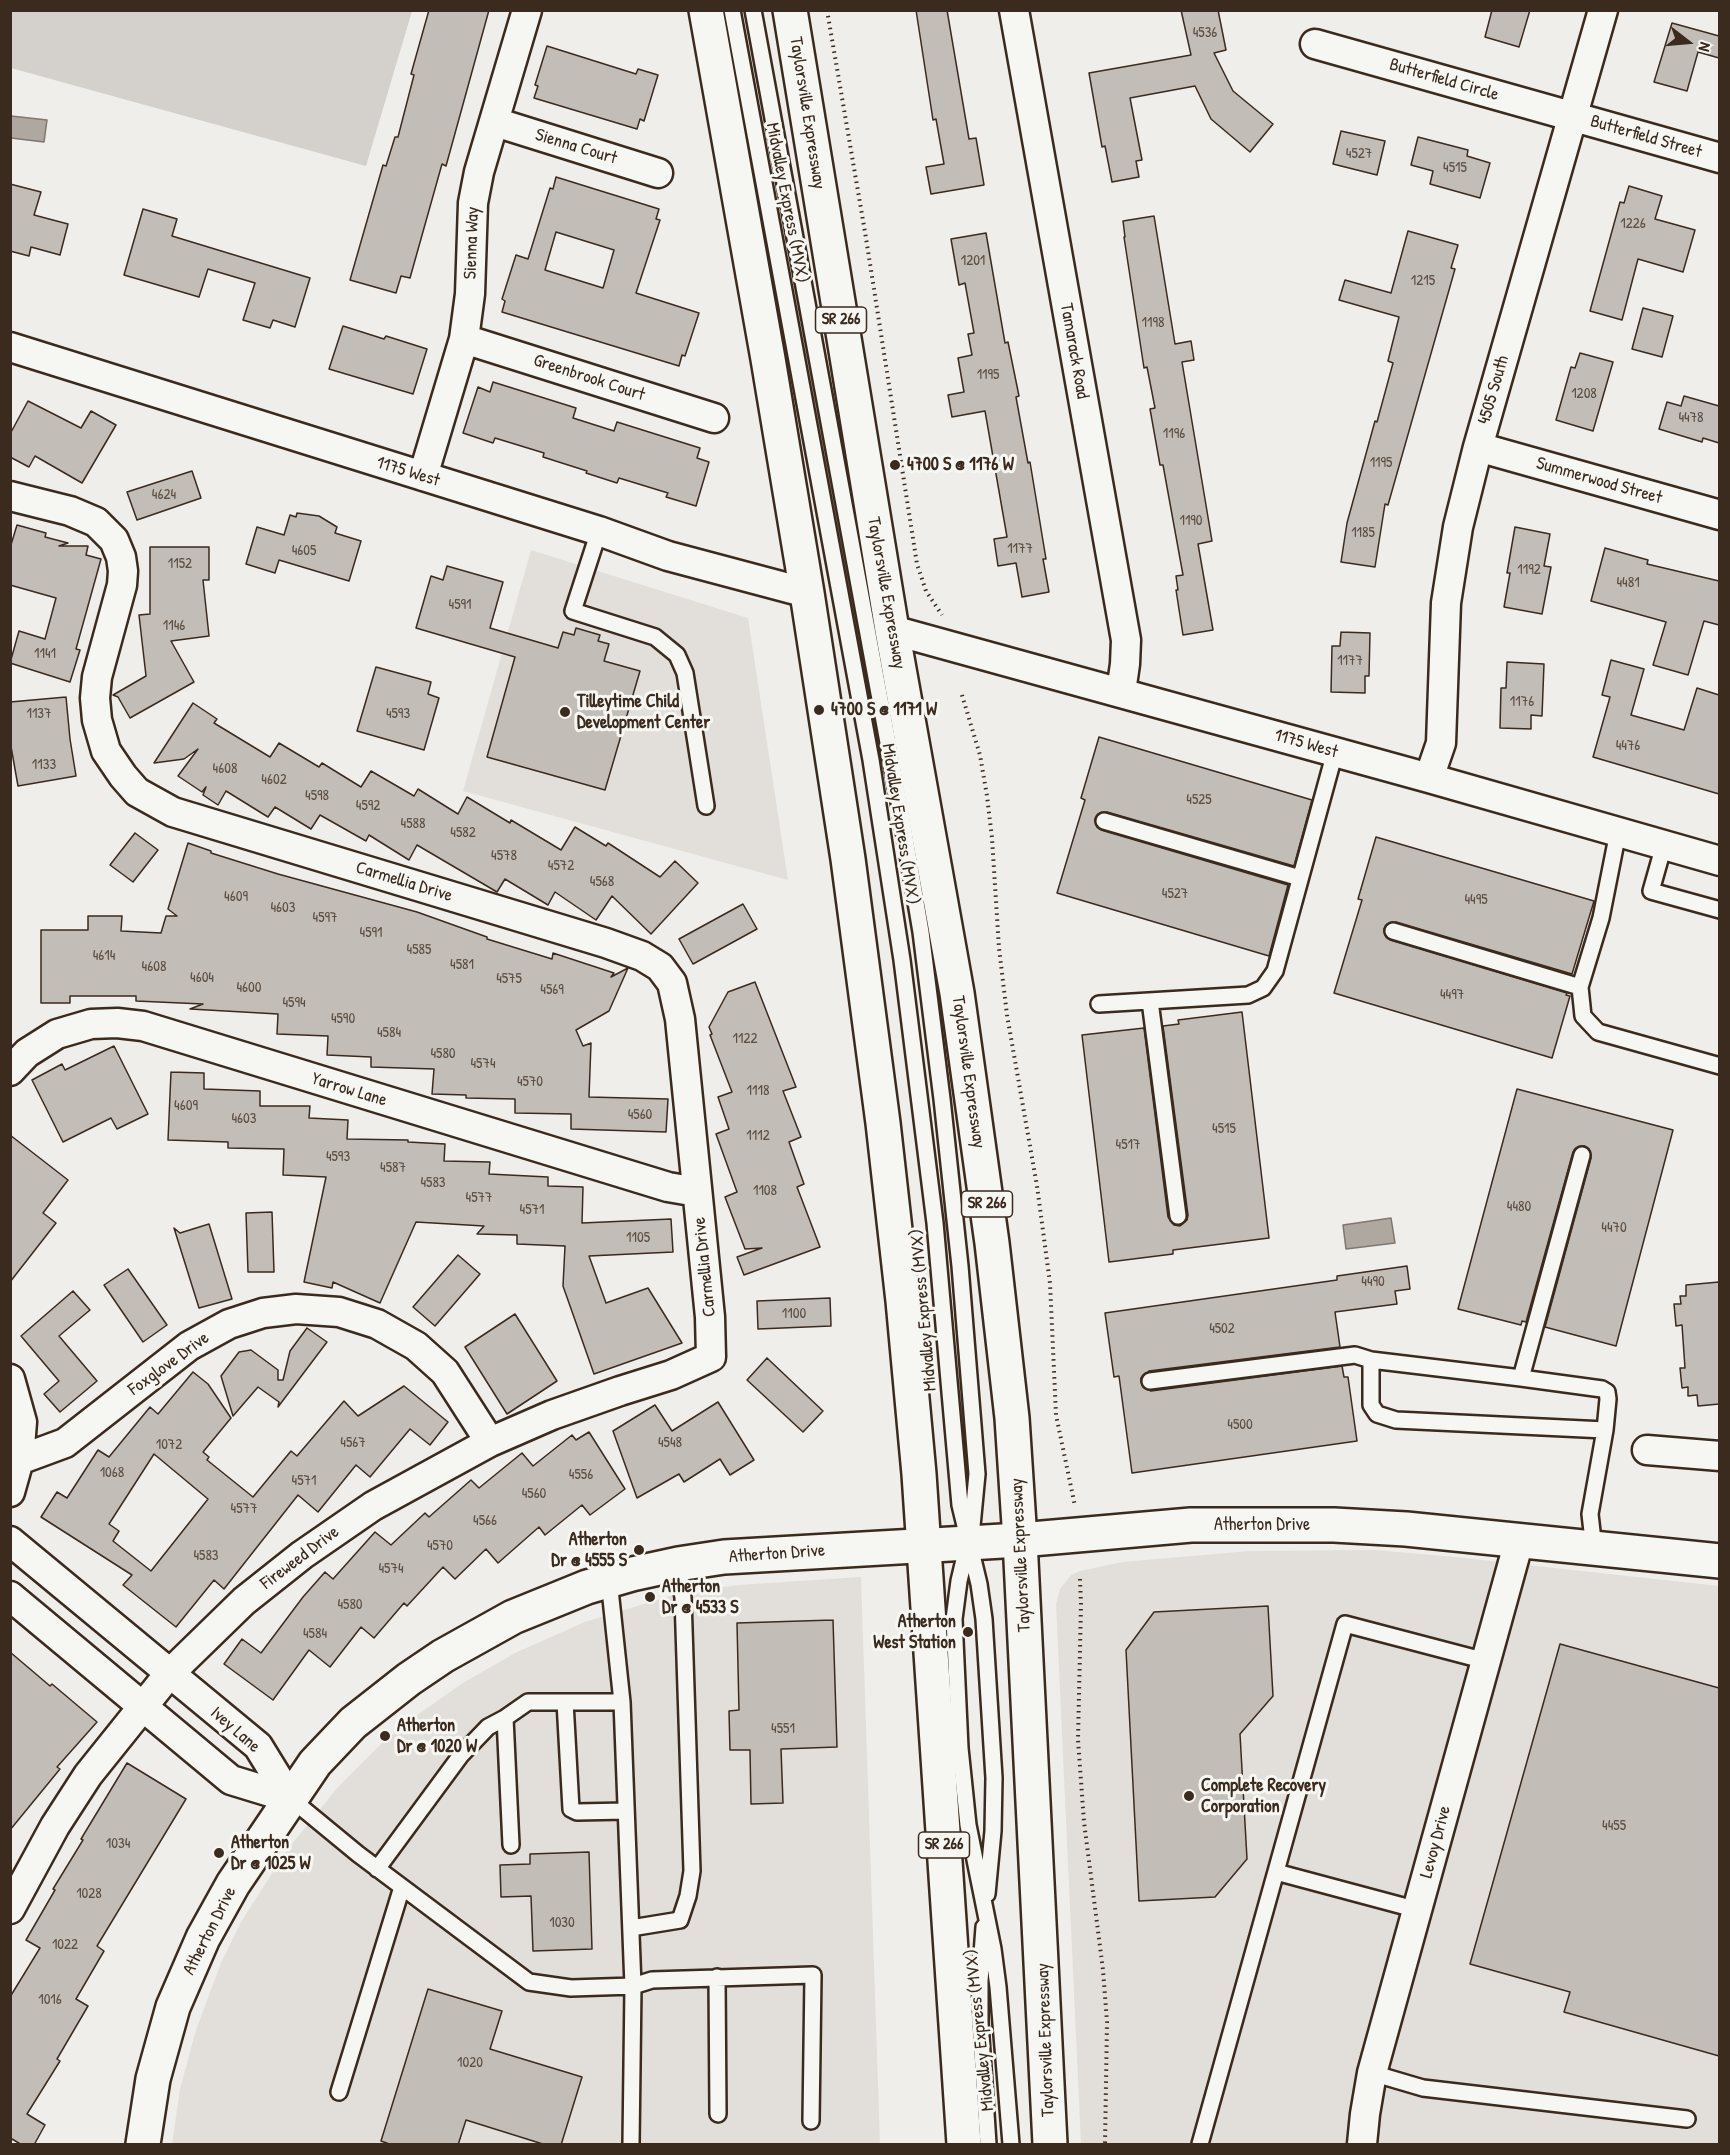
<!DOCTYPE html>
<style>
body{margin:0}
#map{position:relative;width:1730px;height:2155px;overflow:hidden;background:#efeeea;font-family:"Patrick Hand",sans-serif}
canvas{display:block}
.frame{position:absolute;inset:0;border:12px solid #3b2a1e;pointer-events:none}
.north{position:absolute;left:1658px;top:12px;width:60px;height:60px;-webkit-text-stroke:4px #f6f6f2;paint-order:stroke;rotate:106deg;font-size:16px;font-weight:700;line-height:24px;text-align:center;color:#3b2a1e}
.north::after{content:'';display:block;margin:auto;width:21px;height:27px;background:#3b2a1e;clip-path:polygon(50% 0,100% 100%,50% 72%,0 100%)}
</style>
<div id="map">
<canvas width="1730" height="2155"></canvas>
<div class="frame"></div>
<div class="north">N</div>
</div>
<script>
const ctx = document.querySelector('canvas').getContext('2d');
ctx.lineJoin = 'round';
function fill(path, color) { ctx.fillStyle = color; ctx.fill(path, 'evenodd'); }
const shape = rows => new Path2D(rows.map(r => 'M' + r).join(''));
function stroke(path, color, width, dash) { ctx.strokeStyle = color; ctx.lineWidth = width; ctx.lineCap = dash ? 'butt' : 'round'; ctx.setLineDash(dash || []); ctx.stroke(path); }
function label(font, color, halo, rows, align = 'center') {
  ctx.font = font + ' "Patrick Hand",sans-serif'; ctx.lineWidth = 6; ctx.setLineDash([]); ctx.textBaseline = 'middle'; ctx.strokeStyle = halo; ctx.fillStyle = color; for (const [text, x, y, turn = 0] of rows) {
    ctx.save(); ctx.translate(x, y); ctx.rotate((+turn || 0) * Math.PI / 180); ctx.textAlign = isNaN(turn) ? turn : align; if (halo) ctx.strokeText(text, 0, 0); ctx.fillText(text, 0, 0); ctx.restore();
  }
}
fill(shape([
 [531,550,748,618,788,880,463,791],
 [1375,1550,1455,1557,1719,1586,1719,2144,1081,2144,1056,1604,1060,1589,1071,1575,1080,1571,1123,1562,1249,1551],
 [861,1577,880,2144,172,2144,180,2089,196,2030,221,1963,241,1922,287,1850,338,1787,379,1746,410,1720,463,1683,515,1653,585,1622,680,1593,738,1585]
]), '#e2dfdb');
fill(shape([
 [10,11,11,10,412,11,366,166,11,68]
]), '#d4d1cc');
const water = shape([
 [11,116,47,120,44,142,11,138,11,116],
 [1391,1218,1395,1243,1346,1249,1343,1225,1391,1218]
]);
fill(water, '#afa8a1');
stroke(water, '#81766d', 1.5);
const building = shape([
 [429,10,489,10,446,166,442,164,410,278,401,276,396,293,350,280,383,165,386,166,395,137,398,137,414,75,411,74,429,10],
 [916,10,947,10,969,139,976,138,984,185,931,194,926,167,944,164,936,119,933,120,916,10],
 [1181,10,1218,10,1226,50,1214,53,1233,91,1273,124,1250,152,1211,119,1195,86,1130,98,1142,160,1136,161,1139,177,1112,182,1105,146,1102,147,1089,73,1191,55,1181,10],
 [1492,10,1530,10,1519,47,1485,37,1492,10],
 [1672,23,1719,36,1719,58,1698,52,1687,91,1654,82,1672,23],
 [547,46,636,74,638,69,658,75,644,121,640,119,637,129,534,98,538,86,535,85,547,46],
 [1341,131,1385,141,1377,175,1333,164,1341,131],
 [1418,137,1468,150,1467,156,1490,163,1480,198,1430,184,1433,171,1411,165,1418,137],
 [556,177,659,209,656,219,660,220,636,293,699,313,685,356,682,355,679,366,502,312,505,301,502,299,516,255,528,259,550,188,553,189,556,177],
 [556,232,614,250,603,288,545,270,556,232],
 [10,184,41,192,34,215,68,224,60,255,31,247,29,256,10,251,10,184],
 [1629,186,1662,196,1655,219,1695,230,1683,272,1638,259,1622,320,1590,311,1620,202,1624,203,1629,186],
 [143,209,177,219,172,236,310,278,295,327,273,320,270,328,243,320,255,283,208,269,199,297,124,275,143,209],
 [1154,216,1175,344,1191,341,1194,360,1182,362,1212,541,1198,544,1213,630,1183,635,1176,590,1178,590,1176,576,1183,575,1163,465,1160,465,1150,409,1155,408,1147,367,1144,368,1124,237,1125,237,1123,221,1154,216],
 [1408,231,1458,245,1451,268,1455,269,1388,505,1385,504,1375,567,1341,562,1347,523,1375,421,1377,422,1393,363,1388,361,1399,317,1339,300,1345,280,1391,293,1408,231],
 [986,233,1005,343,1008,342,1019,396,1016,397,1028,463,1030,462,1046,559,1043,559,1049,592,1022,597,1016,563,998,566,994,539,1007,537,985,411,952,417,948,395,964,392,958,358,972,355,968,334,974,333,965,283,959,285,951,239,986,233],
 [1643,308,1673,316,1662,357,1632,349,1643,308],
 [343,326,384,339,386,336,427,349,413,394,329,369,343,326],
 [1580,353,1613,362,1593,431,1556,420,1571,367,1575,368,1580,353],
 [493,382,576,408,573,418,614,431,617,422,700,448,697,458,709,462,696,506,666,497,668,493,619,478,617,483,586,473,587,471,543,457,544,453,495,438,493,443,463,433,478,387,490,392,493,382],
 [1684,396,1719,406,1719,443,1703,438,1702,442,1659,429,1667,402,1681,406,1684,396],
 [28,401,81,428,91,411,116,425,82,483,35,456,29,467,10,457,10,434,28,401],
 [192,471,201,498,137,520,127,492,192,471],
 [297,513,319,516,337,527,335,533,361,541,349,581,279,560,275,573,246,564,257,527,284,535,290,515,296,517,297,513],
 [17,525,46,533,45,537,68,543,59,546,88,546,86,555,101,559,76,649,80,650,70,682,10,663,19,631,45,639,56,598,10,585,10,548,17,525],
 [1515,527,1550,534,1544,566,1551,567,1542,614,1504,607,1510,573,1507,573,1515,527],
 [150,547,209,547,209,580,203,580,209,636,171,641,194,682,130,718,118,697,113,695,146,676,139,615,150,614,150,547],
 [1605,548,1648,560,1647,564,1719,581,1719,625,1704,621,1688,675,1653,665,1666,622,1591,601,1605,548],
 [447,566,503,582,490,628,558,648,563,632,574,635,576,628,600,635,598,641,609,644,604,661,640,671,605,790,487,757,515,657,416,628,431,576,443,580,447,566],
 [1341,632,1370,633,1369,676,1365,676,1365,693,1331,692,1332,646,1340,646,1341,632],
 [1611,660,1644,669,1631,715,1684,730,1697,688,1719,695,1719,794,1593,757,1610,697,1602,695,1611,660],
 [1507,662,1544,664,1542,716,1531,715,1531,729,1500,728,1501,688,1506,688,1507,662],
 [376,667,431,682,428,694,439,698,424,750,357,731,376,667],
 [66,697,70,739,76,776,18,786,10,741,10,702,66,697],
 [193,703,217,719,214,723,270,757,279,743,319,767,322,763,361,787,371,771,414,796,418,789,458,814,467,797,510,823,511,820,561,850,575,827,606,846,608,843,660,877,675,861,698,883,651,934,612,896,596,920,555,892,548,905,505,879,497,892,417,845,409,860,369,835,366,841,320,815,311,829,275,807,268,817,226,791,218,805,203,795,206,787,202,792,178,776,198,749,184,759,154,763,193,703],
 [1099,737,1312,800,1294,866,1107,812,1098,814,1095,819,1097,827,1101,830,1288,885,1269,956,1057,893,1085,800,1081,798,1099,737],
 [135,833,158,850,133,882,110,865,135,833],
 [1376,837,1594,901,1572,974,1396,922,1387,924,1384,929,1386,937,1390,940,1567,993,1566,995,1570,996,1552,1058,1334,993,1362,900,1358,899,1376,837],
 [188,843,211,851,211,853,278,874,417,912,487,937,487,939,552,959,553,953,614,973,611,977,628,968,609,1011,576,1030,583,1046,591,1043,589,1097,668,1099,666,1132,571,1129,571,1114,515,1113,515,1099,466,1098,466,1095,432,1094,434,1069,371,1067,371,1057,327,1055,328,1036,277,1034,278,1014,190,1009,203,1004,136,1001,136,996,70,996,70,1003,41,1003,41,930,88,930,88,916,122,916,121,931,161,933,166,916,177,916,168,909,188,843],
 [743,904,757,929,693,964,679,939,743,904],
 [755,982,796,1087,783,1091,801,1137,789,1142,804,1184,797,1187,820,1247,744,1275,737,1257,762,1248,745,1249,725,1197,737,1192,716,1134,729,1129,718,1097,732,1092,710,1035,712,1034,709,1027,728,992,755,982],
 [1242,1012,1269,1238,1173,1250,1173,1254,1109,1262,1082,1035,1144,1028,1168,1217,1174,1225,1180,1226,1187,1220,1188,1215,1163,1026,1179,1024,1178,1020,1242,1012],
 [114,1046,148,1114,117,1129,111,1118,63,1142,32,1080,62,1064,65,1070,114,1046],
 [171,1072,204,1073,204,1089,260,1091,260,1106,310,1106,309,1118,348,1120,347,1139,408,1140,408,1142,445,1144,444,1161,490,1162,489,1174,548,1177,548,1186,583,1187,582,1223,671,1219,673,1252,589,1256,606,1303,648,1288,682,1343,594,1374,563,1286,565,1246,517,1244,517,1235,477,1234,484,1226,416,1222,380,1303,333,1282,332,1288,304,1282,326,1177,283,1175,284,1149,228,1148,228,1142,168,1140,171,1072],
 [1517,1089,1673,1130,1616,1346,1545,1327,1591,1158,1589,1149,1584,1146,1576,1148,1573,1152,1526,1322,1522,1321,1521,1325,1458,1309,1517,1089],
 [10,1135,68,1180,43,1213,56,1223,10,1282,10,1135],
 [272,1212,274,1272,248,1272,246,1213,272,1212],
 [209,1224,232,1299,199,1308,174,1228,180,1233,209,1224],
 [458,1255,480,1274,435,1326,413,1307,458,1255],
 [1407,1266,1410,1289,1395,1291,1397,1304,1335,1312,1340,1347,1149,1371,1141,1378,1143,1387,1151,1391,1342,1366,1344,1377,1348,1377,1357,1441,1132,1473,1119,1376,1114,1377,1105,1313,1337,1280,1337,1276,1407,1266],
 [128,1269,167,1325,143,1342,104,1285,128,1269],
 [1719,1282,1719,1404,1698,1406,1697,1395,1688,1396,1688,1387,1682,1388,1680,1368,1685,1368,1682,1325,1676,1326,1674,1304,1681,1304,1680,1296,1686,1296,1686,1285,1719,1282],
 [73,1291,90,1310,59,1336,97,1381,60,1412,44,1394,59,1381,21,1336,73,1291],
 [830,1298,831,1326,758,1329,757,1301,830,1298],
 [515,1314,557,1381,507,1414,465,1347,515,1314],
 [307,1328,327,1342,278,1407,279,1402,258,1387,233,1416,221,1376,239,1352,251,1350,278,1370,278,1380,283,1380,290,1351,307,1328],
 [767,1358,823,1411,803,1432,747,1380,767,1358],
 [193,1372,208,1384,231,1418,203,1452,209,1457,207,1460,253,1497,291,1451,297,1456,344,1401,358,1416,404,1386,448,1422,430,1445,410,1429,370,1477,356,1465,318,1512,298,1495,224,1589,214,1580,176,1627,123,1585,132,1575,41,1517,57,1492,67,1498,98,1450,109,1457,150,1407,158,1414,193,1372],
 [154,1454,208,1499,151,1571,113,1541,119,1531,109,1524,154,1454],
 [718,1402,754,1460,730,1475,720,1459,684,1482,679,1474,637,1498,613,1431,655,1405,672,1431,718,1402],
 [589,1432,625,1489,590,1515,582,1505,545,1535,539,1527,498,1563,486,1549,455,1579,443,1567,407,1606,404,1603,374,1638,361,1627,330,1667,309,1650,273,1700,224,1664,242,1639,261,1653,303,1597,325,1572,333,1579,375,1532,391,1545,425,1513,429,1517,471,1480,479,1488,522,1453,533,1466,572,1435,576,1440,589,1432],
 [1268,1606,1273,1696,1240,1734,1247,1859,1215,1897,1139,1901,1126,1650,1154,1612,1268,1606],
 [833,1620,837,1747,781,1749,783,1803,751,1804,750,1750,730,1750,729,1711,739,1710,737,1623,833,1620],
 [1560,1644,1719,1688,1719,2056,1564,2012,1570,1992,1470,1964,1560,1644],
 [10,1652,50,1686,52,1684,97,1722,57,1767,60,1769,10,1830,10,1652],
 [127,1763,186,1799,97,1946,104,1951,76,1999,88,2006,57,2059,60,2061,27,2114,45,2125,34,2145,22,2145,12,2139,10,2142,10,1997,40,1948,26,1940,55,1890,53,1889,83,1840,81,1839,127,1763],
 [589,1852,592,1949,533,1951,531,1896,501,1897,500,1865,530,1864,530,1854,589,1852],
 [428,1989,502,2011,490,2049,582,2077,561,2145,546,2145,466,2120,458,2145,392,2145,381,2141,428,1989]
]);
fill(building, '#c2bdb7');
stroke(building, '#3b2a1e', 1.5);
const service = shape([
 [732,10,871,760,902,960,935,1223,960,1505,979,1584,984,1619,994,1778,993,1831,987,1894],
 [753,10,901,813,921,932,942,1099,960,1266,977,1474,972,1526,959,1581,954,1619,960,1748,968,1825,993,1949,998,1987,1011,2144],
 [599,531,573,611,655,637,677,655,685,673,706,806],
 [1104,821,1300,878],
 [1618,832,1601,918,1580,987,1583,1016,1598,1032,1720,1066],
 [1664,845,1651,891,1720,910],
 [1393,931,1580,987],
 [1150,1001,1178,1216],
 [1099,1004,1248,995,1263,988,1275,971,1335,752],
 [1582,1155,1521,1378,1602,1389,1607,1392,1608,1399,1605,1430],
 [1521,1378,1371,1360,1371,1405,1377,1414,1396,1420,1605,1430,1590,1514,1594,1549],
 [1150,1381,1355,1355,1371,1360],
 [609,1580,622,1702,633,1986,652,1980,813,1975,811,2121],
 [565,1702,571,1809,577,1812,626,1811],
 [290,1798,358,1854,529,1982,571,1988,633,1986,631,2144],
 [511,1845,505,1718,528,1702,622,1702],
 [377,1869,461,1755,488,1727,505,1718],
 [1276,1872,1418,1910],
 [984,1927,980,1981,980,2022,988,2144],
 [631,1928,680,1920,688,1896,692,1871,683,1598,678,1564],
 [717,1977,718,2114],
 [1372,2073,1423,2088,1687,2119],
 [339,2092,402,1887],
 [1200,2144,1345,1624,1486,1661]
]);
const minor = shape([
 [1014,10,1126,640,1125,664,1121,692],
 [1315,44,1720,158],
 [495,122,658,173],
 [464,339,714,418],
 [10,347,599,531,668,556,807,593],
 [1478,447,1720,515],
 [423,476,464,339,470,294,473,203,479,172,527,10],
 [10,496,70,511,96,522,114,540,121,557,123,571,122,585,97,677,95,698,97,720,106,751,123,776,137,792,173,812,606,943,642,956,660,967,672,983,680,1019,710,1317,711,1357,671,1375,620,1391,552,1415,490,1442,373,1506,302,1555,244,1601,169,1674,88,1775,55,1826,10,1909],
 [892,630,1429,778,1720,861],
 [1429,778,1441,743,1446,603,1458,527,1478,447,1603,10],
 [10,1071,27,1053,57,1034,91,1024,117,1023,143,1026,668,1187,697,1192],
 [10,1379,22,1422,19,1460],
 [1647,1450,1720,1456],
 [10,1492,19,1460,65,1443,189,1346,229,1324,263,1313,296,1309,339,1312,377,1324,416,1346,445,1372,490,1442],
 [10,1541,258,1746,290,1798],
 [10,1596,231,1780,290,1798],
 [1362,2144,1365,2114,1372,2073,1519,1541]
]);
const tertiary = shape([
 [143,2144,153,2079,173,2007,203,1938,233,1884,315,1763,353,1723,409,1679,443,1656,513,1617,587,1587,632,1574,678,1564,724,1557,1020,1540,1191,1525,1334,1525,1406,1529,1720,1561]
]);
const primary = shape([
 [706,10,768,359,807,593,848,859,883,1123,903,1301,919,1474,964,2144],
 [790,10,892,630,957,993,992,1243,1012,1418,1020,1540,1050,2144]
]);
stroke(service, '#3b2a1e', 20);
stroke(minor, '#3b2a1e', 33);
stroke(tertiary, '#3b2a1e', 38);
stroke(primary, '#3b2a1e', 38);
stroke(shape([
 [827,10,866,238,917,564,926,591,942,615],
 [962,695,980,755,987,796,992,838,999,948,1007,1015,1037,1186,1050,1283,1056,1415,1075,1506],
 [1080,1579,1081,1604,1078,1740,1084,1822,1103,1970,1107,2022,1105,2144]
]), '#3b2a1e', 4, [1.5, 4.5]);
stroke(service, '#f6f6f2', 15);
stroke(minor, '#f6f6f2', 28);
stroke(tertiary, '#f6f6f2', 33);
stroke(primary, '#f6f6f2', 33);
for (const [x, y, r, color] of [
 [895,465,6,"#3b2a1e"],
 [819,710,6,"#3b2a1e"],
 [565,712,6,"#3b2a1e"],
 [639,1550,6,"#3b2a1e"],
 [650,1597,6,"#3b2a1e"],
 [968,1632,6,"#3b2a1e"],
 [385,1736,6,"#3b2a1e"],
 [1189,1796,6,"#3b2a1e"],
 [219,1853,6,"#3b2a1e"]
]) { const dot = new Path2D(); dot.arc(x, y, r, 0, 2 * Math.PI); ctx.fillStyle = color; ctx.fill(dot); stroke(dot, '#f6f6f2', 2); }
label('15px', '#5d4f44', null, [
 ["4536",1205,33],
 ["4527",1359,154],
 ["4515",1455,168],
 ["1226",1633,224],
 ["1201",973,261],
 ["1215",1423,281],
 ["1198",1153,323],
 ["1195",988,375],
 ["1208",1584,394],
 ["4478",1691,418],
 ["1196",1174,434],
 ["1195",1381,463],
 ["4624",164,495],
 ["1190",1191,521],
 ["1185",1363,533],
 ["1177",1020,549],
 ["4605",304,551],
 ["1152",180,564],
 ["1192",1529,570],
 ["4481",1628,583],
 ["4591",460,605],
 ["1146",174,626],
 ["1141",45,654],
 ["1177",1350,661],
 ["1176",1522,702],
 ["1137",39,714],
 ["4593",398,714],
 ["4476",1628,746],
 ["1133",44,765],
 ["4608",225,769],
 ["4602",274,780],
 ["4598",317,796],
 ["4525",1199,800],
 ["4592",368,806],
 ["4588",413,824],
 ["4582",463,833],
 ["4578",504,856],
 ["4572",561,866],
 ["4568",602,882],
 ["4527",1175,894],
 ["4609",236,897],
 ["4495",1476,900],
 ["4603",283,908],
 ["4597",325,918],
 ["4591",371,933],
 ["4585",419,950],
 ["4614",104,956],
 ["4581",462,965],
 ["4608",154,967],
 ["4604",202,978],
 ["4575",509,979],
 ["4600",249,988],
 ["4569",552,990],
 ["4497",1452,995],
 ["4594",294,1003],
 ["4590",343,1019],
 ["4584",389,1033],
 ["1122",745,1039],
 ["4580",443,1054],
 ["4574",483,1064],
 ["4570",530,1082],
 ["1118",758,1091],
 ["4609",186,1106],
 ["4560",640,1115],
 ["4603",244,1119],
 ["4515",1224,1129],
 ["1112",758,1136],
 ["4517",1128,1145],
 ["4593",338,1157],
 ["4587",393,1168],
 ["4583",433,1183],
 ["1108",765,1191],
 ["4577",479,1198],
 ["4480",1519,1207],
 ["4571",532,1210],
 ["4470",1614,1228],
 ["1105",638,1238],
 ["4490",1373,1282],
 ["1100",794,1314],
 ["4502",1222,1329],
 ["4500",1240,1425],
 ["4567",353,1443],
 ["4548",670,1443],
 ["1072",169,1445],
 ["1068",112,1473],
 ["4556",581,1475],
 ["4571",304,1481],
 ["4560",534,1494],
 ["4577",244,1509],
 ["4566",485,1521],
 ["4570",440,1546],
 ["4583",206,1556],
 ["4574",391,1569],
 ["4580",350,1605],
 ["4584",315,1634],
 ["4551",783,1729],
 ["4455",1614,1826],
 ["1034",118,1844],
 ["1028",89,1894],
 ["1030",562,1923],
 ["1022",65,1945],
 ["1016",50,2000],
 ["1020",470,2063]
]);
for (const [x, y, w] of [
 [841,320,51],
 [987,1204,51],
 [944,1845,51]
]) { const box = new Path2D(); box.roundRect(x - w / 2, y - 13, w, 26, 4.5); ctx.fillStyle = '#f6f6f2'; ctx.fill(box); stroke(box, '#3b2a1e', 1.5); }
label('bold 16px', '#3b2a1e', null, [
 ["SR 266",841,320],
 ["SR 266",987,1204],
 ["SR 266",944,1845]
]);
label('18px', '#3b2a1e', '#f6f6f2', [
 ["Butterfield Circle",1444,80,16],
 ["Taylorsville Expressway",807,113,81],
 ["Butterfield Street",1646,137,16],
 ["Sienna Court",576,147,17],
 ["Midvalley Express (MVX)",787,203,79],
 ["Sienna Way",472,243,-88],
 ["Tamarack Road",1074,351,80],
 ["Greenbrook Court",589,378,18],
 ["4505 South",1494,390,-74],
 ["1175 West",408,472,17],
 ["Summerwood Street",1599,481,16],
 ["Taylorsville Expressway",886,593,80],
 ["1175 West",1306,744,16],
 ["Midvalley Express (MVX)",900,824,81],
 ["Carmellia Drive",404,882,17],
 ["Taylorsville Expressway",968,1072,82],
 ["Yarrow Lane",349,1090,17],
 ["Carmellia Drive",705,1267,-96],
 ["Midvalley Express (MVX)",924,1310,-95],
 ["Foxglove Drive",169,1364,-36],
 ["Atherton Drive",1262,1525],
 ["Atherton Drive",777,1554,-4],
 ["Taylorsville Expressway",1021,1555,-93],
 ["Fireweed Drive",300,1558,-37],
 ["Ivey Lane",235,1730,41],
 ["Levoy Drive",1436,1842,-75],
 ["Atherton Drive",210,1931,-63],
 ["Midvalley Express (MVX)",980,2030,-96],
 ["Taylorsville Expressway",1046,2040,-92]
]);
label('bold 18px', '#3b2a1e', '#f6f6f2', [
 ["4700 S @ 1176 W",907,465],
 ["Tilleytime Child",577,702],
 ["Development Center",577,723],
 ["4700 S @ 1171 W",831,710],
 ["Atherton",627,1540,"right"],
 ["Dr @ 4555 S",627,1561,"right"],
 ["Atherton",662,1587],
 ["Dr @ 4533 S",662,1608],
 ["Atherton",956,1622,"right"],
 ["West Station",956,1643,"right"],
 ["Atherton",397,1726],
 ["Dr @ 1020 W",397,1747],
 ["Complete Recovery",1201,1786],
 ["Corporation",1201,1807],
 ["Atherton",231,1843],
 ["Dr @ 1025 W",231,1864]
], 'left');
</script>
